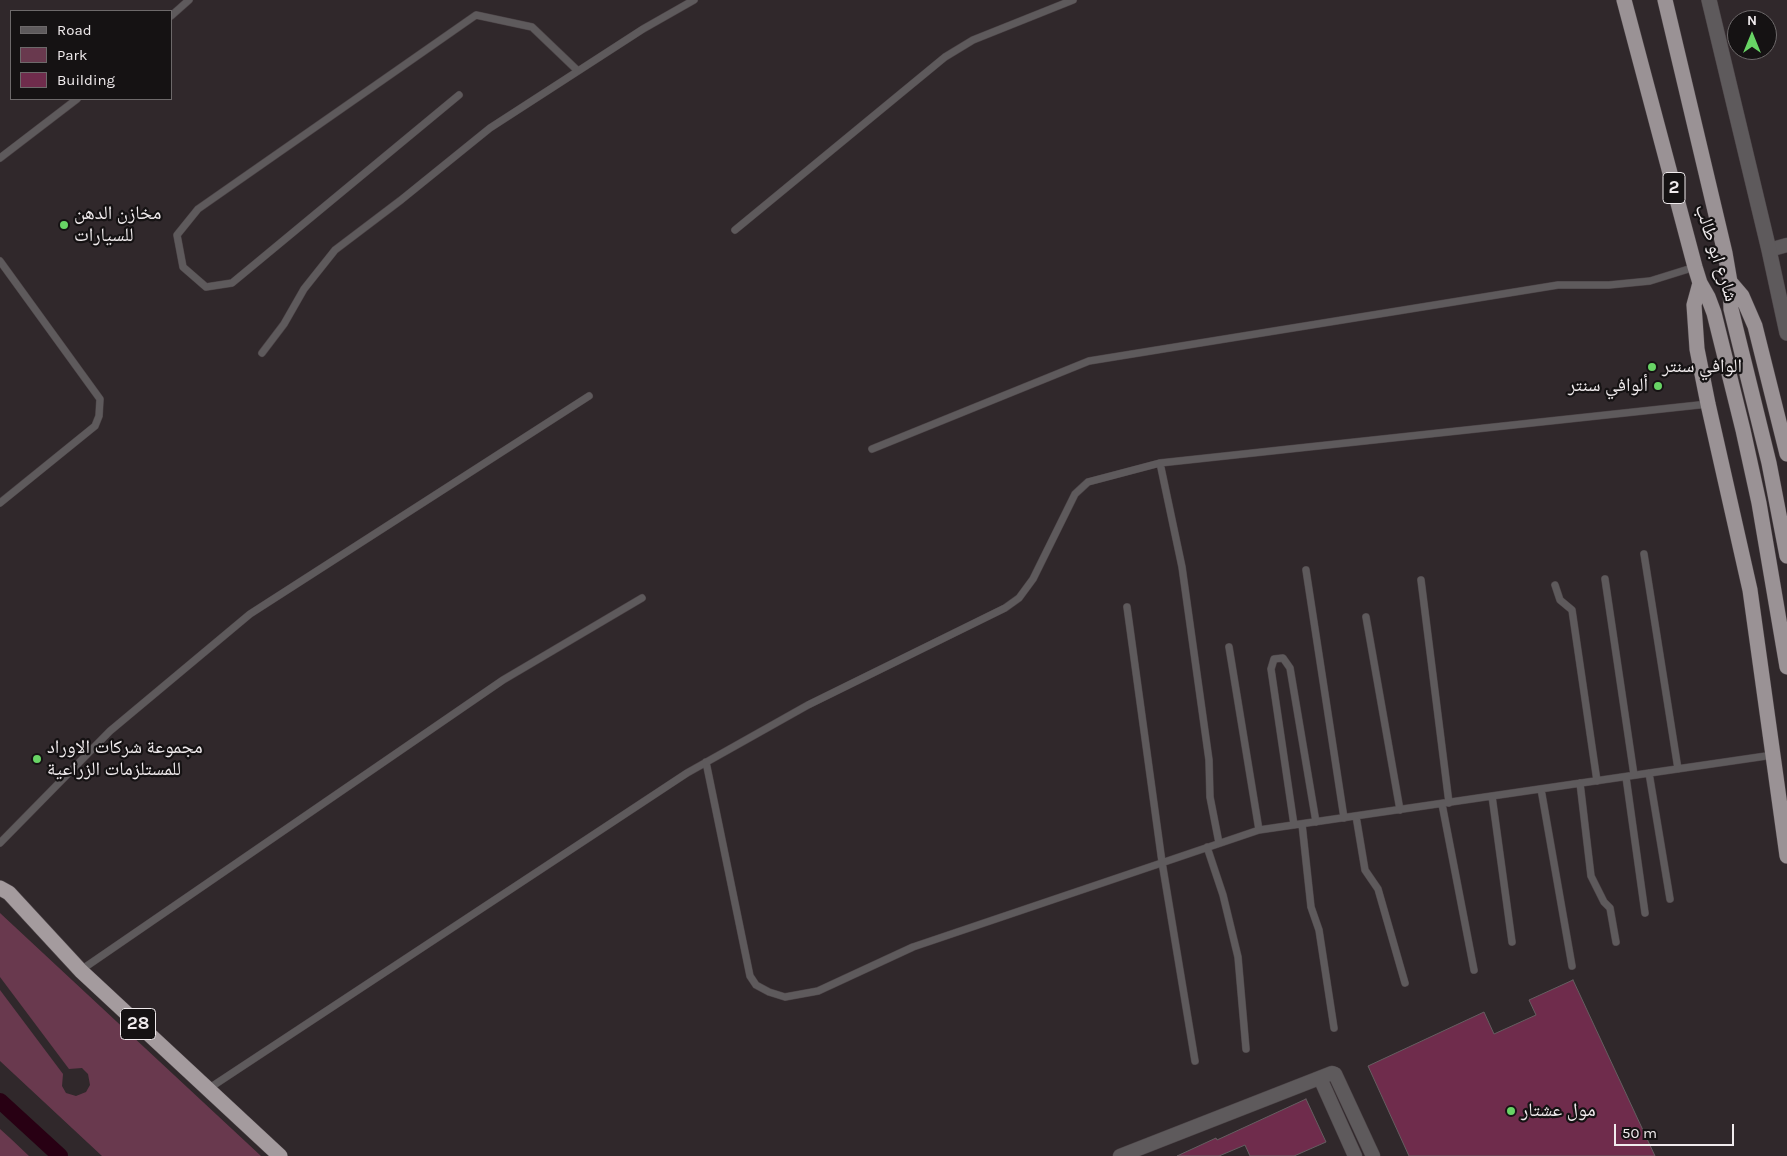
<!DOCTYPE html>
<meta charset="utf-8">
<style>
body{margin:0}
#map{position:relative;width:1787px;height:1156px;overflow:hidden;background:#30282b;font-family:Karla,sans-serif}
canvas{display:block}
.legend{position:absolute;left:10px;top:10px;width:162px;height:90px;box-sizing:border-box;background:#151213;border:1px solid #6d696a;margin:0;padding:6px 9px;list-style:none;font-size:15px;color:#f0ebed}
.legend li{display:flex;align-items:center;gap:10px;height:25px}
.legend b{width:25px;border:1px solid #6d696a}
.north{position:absolute;left:1727px;top:10px;width:50px;height:50px;box-sizing:border-box;background:#151213;border:1px solid #6d696a;border-radius:50%;rotate:0deg;font-size:14px;font-weight:700;line-height:20px;text-align:center;color:#f0ebed}
.north::after{content:'';display:block;margin:auto;width:18px;height:22px;background:#68d465;clip-path:polygon(50% 0,100% 100%,50% 72%,0 100%)}
.scale{position:absolute;left:1614px;top:1124px;width:120px;height:22px;box-sizing:border-box;border:2px solid #f0ebed;border-top:0;padding-left:6px;font-size:15px;line-height:18px;white-space:nowrap;color:#f0ebed;-webkit-text-stroke:4px #151213;paint-order:stroke}
</style>
<div id="map">
<canvas width="1787" height="1156"></canvas>
<ul class="legend">
<li><b style="height:6px;background:#5e5a5c"></b>Road</li>
<li><b style="height:14px;background:#69394e"></b>Park</li>
<li><b style="height:14px;background:#6f2c4c"></b>Building</li>
</ul>
<div class="north">N</div>
<div class="scale">50 m</div>
</div>
<script>
const ctx = document.querySelector('canvas').getContext('2d');
ctx.lineJoin = 'round';
function fill(path, color) { ctx.fillStyle = color; ctx.fill(path, 'evenodd'); }
const shape = rows => new Path2D(rows.map(r => 'M' + r).join(''));
function stroke(path, color, width, dash) { ctx.strokeStyle = color; ctx.lineWidth = width; ctx.lineCap = dash ? 'butt' : 'round'; ctx.setLineDash(dash || []); ctx.stroke(path); }
function label(font, color, halo, rows, align = 'center') {
  ctx.font = font + ' Karla,"Noto Naskh Arabic",sans-serif'; ctx.lineWidth = 4.5; ctx.setLineDash([]); ctx.textBaseline = 'middle'; ctx.strokeStyle = halo; ctx.fillStyle = color; for (const [text, x, y, turn = 0] of rows) {
    ctx.save(); ctx.translate(x, y); ctx.rotate((+turn || 0) * Math.PI / 180); ctx.textAlign = isNaN(turn) ? turn : align; if (halo) ctx.strokeText(text, 0, 0); ctx.fillText(text, 0, 0); ctx.restore();
  }
}
fill(shape([
 [0,913,261,1156,102,1156,0,1061,0,990,63,1074,62,1086,66,1093,76,1096,86,1092,90,1085,88,1074,82,1068,69,1069,0,977],
 [0,1129,10,1138,29,1156,0,1156]
]), '#69394e');
stroke(shape([
 [0,1101,60,1156]
]), '#280013', 16);
const building = shape([
 [1573,980,1655,1156,1409,1156,1368,1066,1484,1012,1494,1034,1536,1015,1529,1000,1573,980],
 [1306,1099,1326,1142,1294,1156,1250,1156,1245,1145,1219,1156,1177,1156,1216,1138,1217,1140,1306,1099]
]);
fill(building, '#6f2c4c');
stroke(building, '#665e61', 1);
const service = shape([
 [171,16,189,0],
 [459,95,232,283,206,287,183,267,177,235,198,209,476,15,532,27,578,71],
 [0,158,77,99],
 [735,230,945,57,973,40,1073,0],
 [0,261,100,399,99,416,95,426,0,503],
 [262,353,284,324,304,289,335,250,401,200,490,128,643,29,694,0],
 [872,449,1089,361,1558,285,1609,285,1650,281,1695,267],
 [1160,463,1182,567,1209,760,1210,797,1219,843],
 [1644,554,1678,769],
 [1306,570,1344,818],
 [1605,579,1634,775],
 [1421,580,1449,803],
 [1555,585,1560,600,1572,610,1597,781],
 [1127,607,1162,862,1195,1061],
 [1366,617,1400,810],
 [1229,647,1259,830],
 [706,762,750,976,756,985,769,992,785,997,818,991,913,947,1259,830,1773,755],
 [1649,773,1670,899],
 [1626,777,1645,913],
 [1580,783,1591,876,1604,902,1610,908,1616,942],
 [1541,789,1572,966],
 [1492,796,1512,942],
 [1442,804,1474,970],
 [1356,816,1365,870,1378,889,1405,983],
 [1302,824,1311,907,1319,930,1334,1028],
 [1294,825,1271,669,1274,659,1283,658,1290,668,1316,822],
 [0,843,110,731,250,614,589,396],
 [1207,847,1223,895,1238,957,1246,1049],
 [81,970,503,680,642,598],
 [208,1089,687,773,808,705,1005,608,1019,598,1033,579,1075,494,1088,482,1160,463,1708,404]
]);
const minor = shape([
 [1769,250,1787,245],
 [1320,1078,1355,1156],
 [1120,1156,1332,1073,1335,1074,1373,1156]
]);
const tertiary = shape([
 [1709,0,1769,250,1787,333]
]);
const trunk = shape([
 [1624,0,1695,267,1700,283,1708,297,1714,313,1743,430,1759,503,1787,667],
 [1665,0,1725,253,1730,282,1731,309,1769,463,1787,556],
 [1730,282,1742,296,1755,326,1787,454],
 [1700,283,1694,305,1697,349,1708,404,1750,590,1787,856]
]);
const motorway = shape([
 [0,888,9,893,81,971,280,1156]
]);
stroke(service, '#4b4346', 8);
stroke(minor, '#4b4346', 15);
stroke(tertiary, '#4b4346', 16);
stroke(trunk, '#4b4346', 16);
stroke(motorway, '#4b4346', 16);
stroke(service, '#5e5a5c', 7);
stroke(minor, '#5e5a5c', 14);
stroke(tertiary, '#5e5a5c', 15);
stroke(trunk, '#9a9295', 15);
stroke(motorway, '#a49b9e', 15);
for (const [x, y, r, color] of [
 [64,225,5,"#68d465"],
 [1652,367,5,"#68d465"],
 [1658,386,5,"#68d465"],
 [37,759,5,"#68d465"],
 [1511,1111,5,"#68d465"]
]) { const dot = new Path2D(); dot.arc(x, y, r, 0, 2 * Math.PI); ctx.fillStyle = color; ctx.fill(dot); stroke(dot, '#151213', 2); }
for (const [x, y, w] of [
 [1674,188,22],
 [138,1024,35]
]) { const box = new Path2D(); box.roundRect(x - w / 2, y - 15.5, w, 31, 4); ctx.fillStyle = '#151213'; ctx.fill(box); stroke(box, '#f0ebed', 1); }
label('bold 18px', '#f0ebed', null, [
 ["2",1674,188],
 ["28",138,1024]
]);
label('19px', '#f0ebed', '#151213', [
 ["مخازن الدهن",74,214],
 ["للسيارات",74,236],
 ["الوافي سنتر",1662,367],
 ["ألوافي سنتر",1648,386,"right"],
 ["مجموعة شركات الاوراد",47,748],
 ["للمستلزمات الزراعية",47,770],
 ["مول عشتار",1521,1111]
], 'left');
label('19px', '#f0ebed', '#151213', [
 ["شارع ابو طالب",1716,253,72]
]);
</script>
